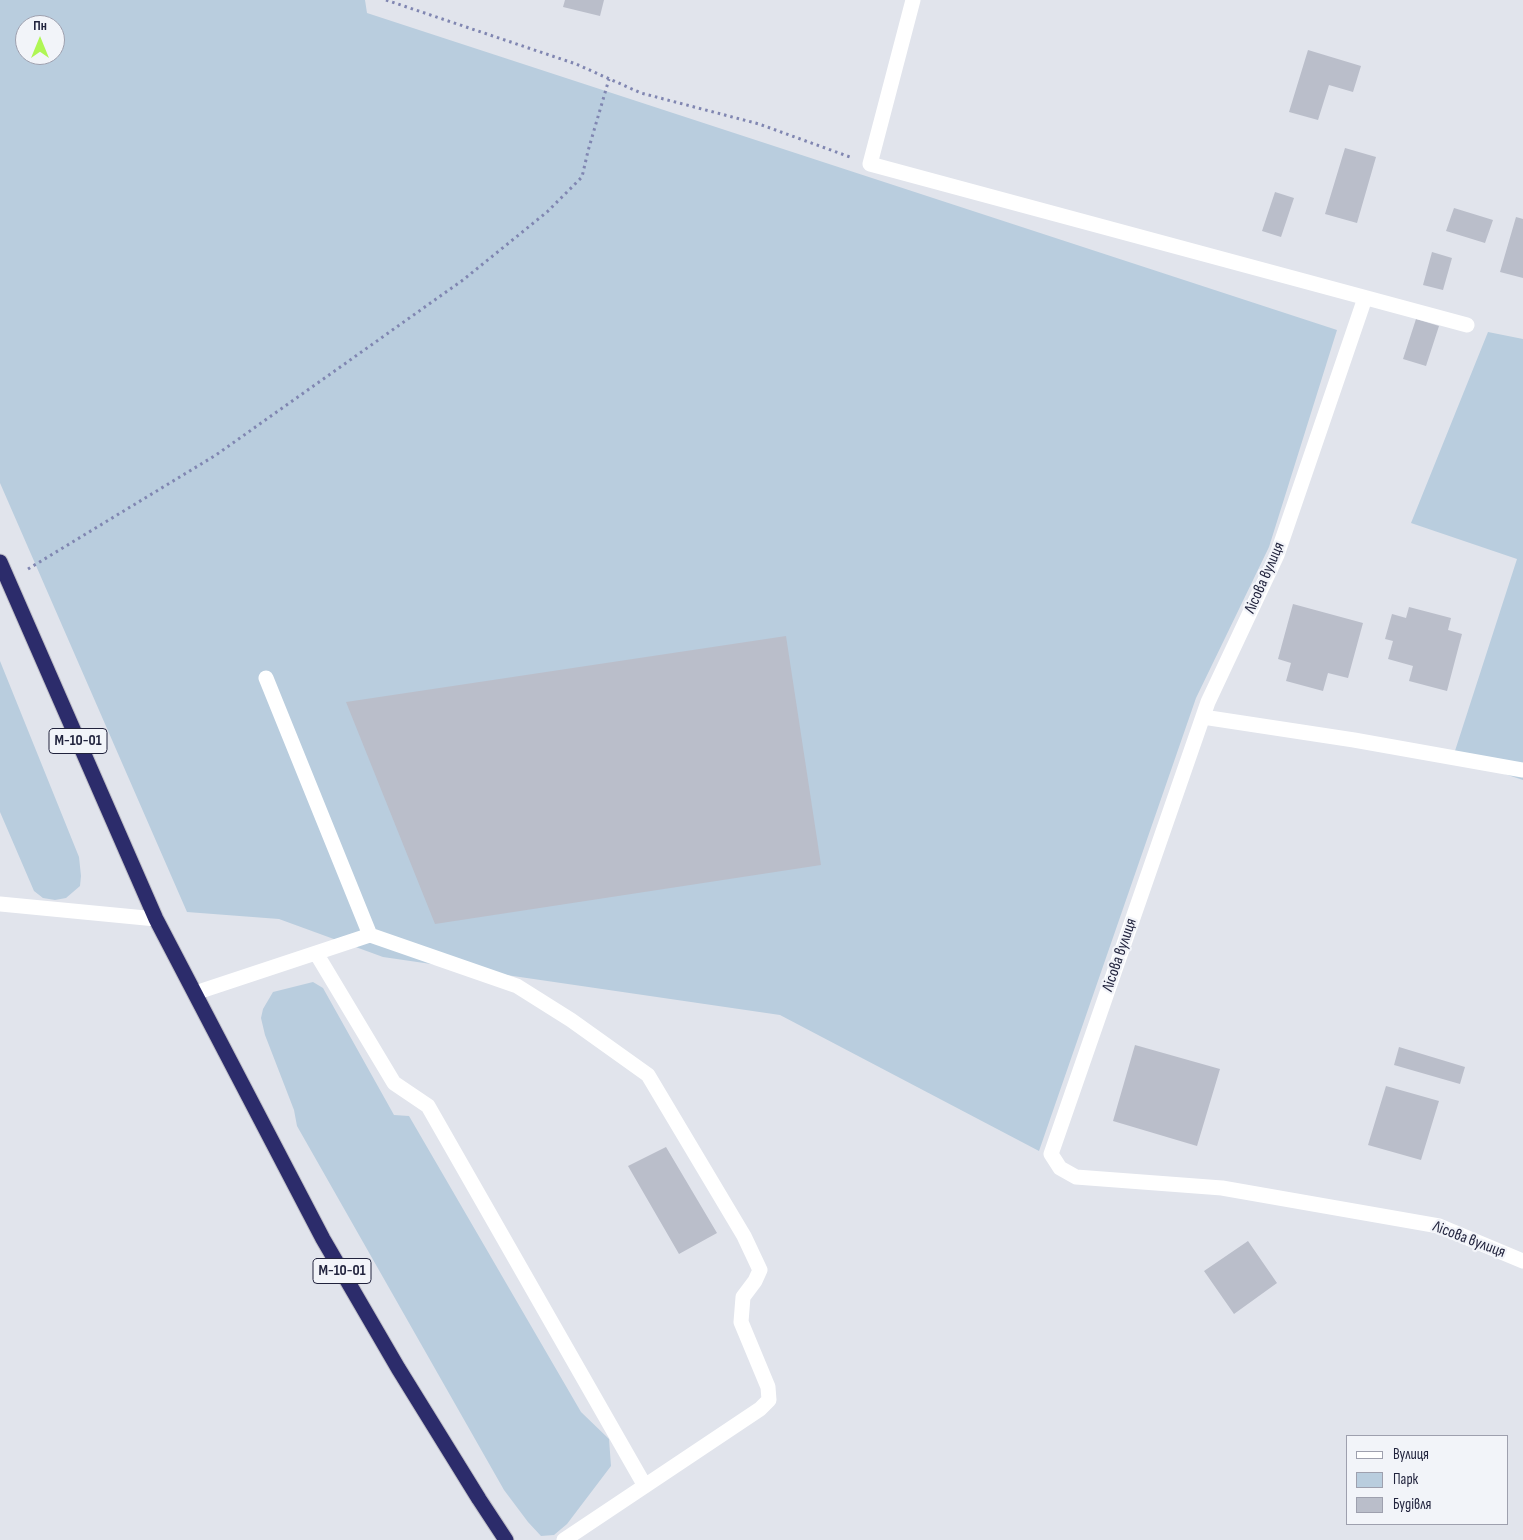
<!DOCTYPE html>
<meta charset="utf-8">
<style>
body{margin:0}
#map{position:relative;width:1523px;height:1540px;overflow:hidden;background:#e1e4ec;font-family:"Sofia Sans Condensed",sans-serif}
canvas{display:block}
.legend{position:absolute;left:1346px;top:1435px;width:162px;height:90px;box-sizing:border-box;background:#f2f4f9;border:1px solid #9ea0ae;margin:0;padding:6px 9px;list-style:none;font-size:15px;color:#21233d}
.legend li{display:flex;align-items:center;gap:10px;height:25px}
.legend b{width:25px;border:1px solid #9ea0ae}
.north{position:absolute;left:15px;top:15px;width:50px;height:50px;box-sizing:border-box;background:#f2f4f9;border:1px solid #9ea0ae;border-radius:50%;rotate:0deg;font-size:14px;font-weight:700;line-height:20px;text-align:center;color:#21233d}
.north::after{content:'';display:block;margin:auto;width:18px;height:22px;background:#aff655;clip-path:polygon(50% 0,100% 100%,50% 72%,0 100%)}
</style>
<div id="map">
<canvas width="1523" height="1540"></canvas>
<ul class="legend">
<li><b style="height:6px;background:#fff"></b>Вулиця</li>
<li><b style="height:14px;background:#b9cdde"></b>Парк</li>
<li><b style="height:14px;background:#babeca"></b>Будівля</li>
</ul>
<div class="north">Пн</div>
</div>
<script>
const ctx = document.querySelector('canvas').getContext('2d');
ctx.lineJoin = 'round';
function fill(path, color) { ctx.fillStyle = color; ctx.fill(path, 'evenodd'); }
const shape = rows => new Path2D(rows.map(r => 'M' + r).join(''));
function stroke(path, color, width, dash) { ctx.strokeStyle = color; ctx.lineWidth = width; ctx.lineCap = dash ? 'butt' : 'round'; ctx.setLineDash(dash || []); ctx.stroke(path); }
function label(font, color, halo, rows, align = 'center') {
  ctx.font = font + ' "Sofia Sans Condensed",sans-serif'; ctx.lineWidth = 4.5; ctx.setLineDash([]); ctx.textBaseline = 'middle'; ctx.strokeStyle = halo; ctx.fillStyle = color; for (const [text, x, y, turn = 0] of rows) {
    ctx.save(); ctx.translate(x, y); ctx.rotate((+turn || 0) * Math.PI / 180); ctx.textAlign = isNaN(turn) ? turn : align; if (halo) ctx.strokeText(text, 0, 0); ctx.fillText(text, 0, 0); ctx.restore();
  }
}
fill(shape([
 [0,0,365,0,367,13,1337,330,1269,547,1196,698,1039,1151,780,1015,383,957,279,919,187,912,0,483],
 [25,25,55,25,55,55,25,55],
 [1488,332,1523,339,1523,780,1453,757,1517,559,1411,523],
 [0,661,79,857,81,876,80,886,66,898,55,900,43,898,34,891,0,812],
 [313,982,323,988,394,1115,409,1116,581,1412,609,1439,611,1466,567,1524,554,1535,541,1536,528,1522,504,1490,297,1126,294,1110,265,1035,261,1018,263,1009,273,992]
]), '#b9cdde');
fill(shape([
 [565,0,604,0,600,16,563,7],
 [1308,50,1361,66,1353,92,1329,85,1318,120,1289,112],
 [1345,148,1376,157,1357,223,1325,214],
 [1275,192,1294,198,1281,237,1262,231],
 [1454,208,1493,220,1485,243,1446,231],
 [1516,217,1523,219,1523,278,1500,272],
 [1432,252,1452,258,1443,290,1423,285],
 [1416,319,1439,326,1426,366,1403,359],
 [1293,604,1363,623,1348,678,1328,673,1323,691,1286,681,1291,663,1278,659],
 [1409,607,1451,618,1448,630,1462,634,1447,691,1409,681,1413,666,1388,659,1393,641,1385,639,1392,614,1406,618],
 [786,636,821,865,435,924,346,702],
 [1135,1045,1220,1069,1197,1146,1113,1121],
 [1399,1047,1465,1067,1460,1084,1394,1065],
 [1386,1086,1439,1101,1421,1160,1368,1145],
 [666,1147,717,1233,679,1254,628,1166],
 [1248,1241,1277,1283,1234,1314,1204,1271]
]), '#babeca');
const highway = shape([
 [0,562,156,919,323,1239,398,1368,479,1499,506,1540]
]);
stroke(highway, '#c1c1c9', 17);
stroke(shape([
 [386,0,576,64,641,93,759,124,850,157],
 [28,569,216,455,463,280,547,212,582,177,588,151,609,79]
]), '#8086b1', 3, [2.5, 4]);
stroke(shape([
 [913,0,870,164,1467,325],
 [1365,298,1277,555,1208,702,1051,1154,1060,1168,1076,1177,1222,1188,1439,1226,1523,1261],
 [1203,717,1354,740,1523,770],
 [0,904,156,919],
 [370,935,517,986,571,1020,648,1075,744,1236,760,1270,755,1281,743,1297,741,1322,768,1387,769,1400,760,1409,564,1540],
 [316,953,394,1083,428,1106,645,1486],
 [195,993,370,935,266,678]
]), '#fff', 15);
stroke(highway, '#2c2c6b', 15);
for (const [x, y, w] of [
 [78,741,58],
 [342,1271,58]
]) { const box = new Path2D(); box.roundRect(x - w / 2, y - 12.5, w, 25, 4); ctx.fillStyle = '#f2f4f9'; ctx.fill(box); stroke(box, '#21233d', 1); }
label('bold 15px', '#21233d', null, [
 ["М-10-01",78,741],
 ["М-10-01",342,1271]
]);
label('16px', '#21233d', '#f2f4f9', [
 ["Лісова вулиця",1265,578,-66],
 ["Лісова вулиця",1120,955,-71],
 ["Лісова вулиця",1469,1240,21]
]);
</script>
